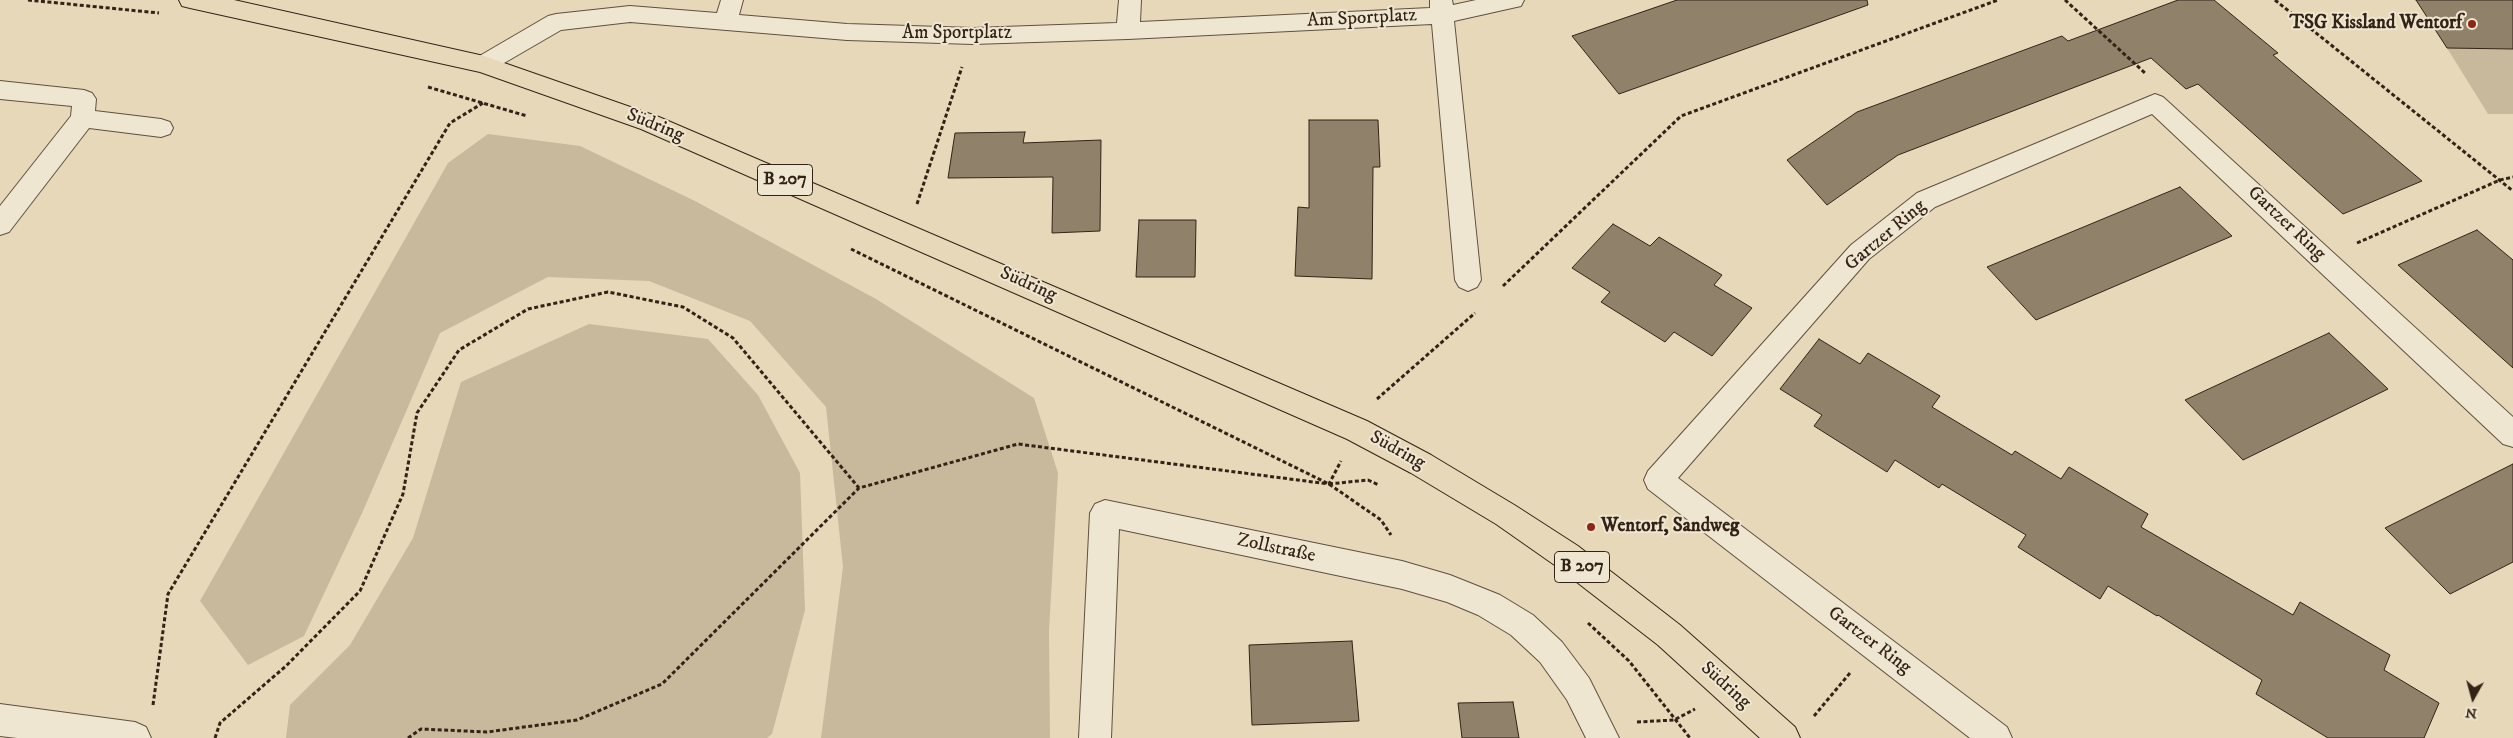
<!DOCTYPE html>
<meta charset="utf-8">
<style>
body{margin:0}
#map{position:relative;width:2513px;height:738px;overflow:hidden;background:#e6d8b9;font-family:"IM FELL DW Pica",serif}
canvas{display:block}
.north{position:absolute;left:2448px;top:673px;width:50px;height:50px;-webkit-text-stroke:4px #efe6d2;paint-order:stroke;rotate:187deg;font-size:14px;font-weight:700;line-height:20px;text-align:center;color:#332316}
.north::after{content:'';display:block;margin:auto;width:18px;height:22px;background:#332316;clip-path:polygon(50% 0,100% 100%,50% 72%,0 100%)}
</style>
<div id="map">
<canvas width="2513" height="738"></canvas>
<div class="north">N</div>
</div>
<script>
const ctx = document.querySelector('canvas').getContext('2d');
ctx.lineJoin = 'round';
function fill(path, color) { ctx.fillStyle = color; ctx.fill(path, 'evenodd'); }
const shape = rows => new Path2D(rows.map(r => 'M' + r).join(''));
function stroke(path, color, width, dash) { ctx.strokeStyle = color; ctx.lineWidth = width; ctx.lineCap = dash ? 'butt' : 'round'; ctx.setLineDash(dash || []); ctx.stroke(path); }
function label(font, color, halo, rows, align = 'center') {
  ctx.font = font + ' "IM FELL DW Pica",serif'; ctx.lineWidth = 4; ctx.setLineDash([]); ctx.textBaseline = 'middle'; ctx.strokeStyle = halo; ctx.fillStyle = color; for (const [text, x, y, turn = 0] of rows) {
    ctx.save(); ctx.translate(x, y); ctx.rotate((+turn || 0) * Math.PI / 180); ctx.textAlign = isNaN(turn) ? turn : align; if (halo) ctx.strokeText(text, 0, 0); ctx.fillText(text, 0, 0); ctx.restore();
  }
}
fill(shape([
 [2447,48,2513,49,2513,114,2488,114],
 [488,134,580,146,695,201,876,299,1034,398,1058,473,1049,631,1050,738,821,738,843,567,826,407,750,321,649,281,548,277,440,333,363,511,304,636,248,665,200,601,448,163],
 [589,324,708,339,758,395,800,473,805,610,772,734,767,738,286,738,290,705,350,645,413,538,461,382]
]), '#c8b99d');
const building = shape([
 [1677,0,1867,0,1868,5,1619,94,1572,36,1677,0],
 [2178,0,2214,0,2278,53,2273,55,2422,181,2343,214,2198,84,2186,89,2151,58,1898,155,1827,205,1787,160,1857,112,2062,36,2068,41,2178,0],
 [2416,0,2513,0,2513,49,2447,48,2416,0],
 [1309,120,1378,120,1380,167,1373,167,1372,279,1295,276,1298,207,1309,208,1309,120],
 [1025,132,1023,143,1101,140,1100,231,1052,233,1053,177,948,178,955,133,1025,132],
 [2180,187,2232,236,2036,320,1987,267,2180,187],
 [1139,220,1196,220,1195,277,1136,277,1139,220],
 [1613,224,1650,246,1659,237,1722,275,1714,285,1752,308,1712,356,1674,332,1665,342,1601,302,1610,292,1572,268,1613,224],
 [2477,230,2513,260,2513,368,2398,265,2477,230],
 [2329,333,2388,389,2243,460,2185,400,2329,333],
 [1819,339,1860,364,1868,353,1940,396,1932,407,2012,455,2015,451,2061,479,2069,467,2148,514,2141,527,2293,615,2300,602,2390,655,2384,670,2439,703,2424,738,2328,738,2256,694,2262,680,2158,615,2157,616,2108,586,2100,599,2018,547,2026,535,1942,484,1939,488,1895,460,1887,472,1814,426,1822,415,1780,389,1819,339],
 [2513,464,2513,562,2450,594,2385,528,2513,464],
 [1352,641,1359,721,1252,725,1249,645,1352,641],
 [1513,702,1519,738,1462,738,1458,703,1513,702]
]);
fill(building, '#90816b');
stroke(building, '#332316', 1);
const minor = shape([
 [721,0,743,0,739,15,847,24,973,28,1117,23,1119,0,1141,0,1140,22,1430,8,1430,0,1452,0,1453,5,1476,0,1524,0,1521,6,1454,21,1481,280,1477,287,1468,291,1459,287,1455,280,1432,24,1128,39,973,44,847,40,630,22,561,30,492,70,484,72,476,70,472,64,476,58,548,16,556,14,630,6,717,13,721,0],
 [0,81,84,90,92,93,96,99,95,111,161,119,170,122,173,128,170,134,161,137,89,128,9,232,0,235,0,206,71,116,72,106,0,99,0,81],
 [2155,94,2163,97,2513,417,2513,447,2503,444,2152,114,1935,207,1869,259,1678,478,2007,727,2012,738,1970,738,1648,489,1644,480,1648,471,1851,245,1917,193,2155,94],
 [1105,500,1402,561,1450,575,1500,595,1533,615,1562,642,1589,678,1619,738,1586,738,1567,700,1540,662,1511,635,1478,615,1447,602,1402,589,1119,529,1111,738,1079,738,1090,513,1095,504,1105,500],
 [0,704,135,722,146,727,151,738,17,738,0,736,0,704]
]);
const major = shape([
 [179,0,234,0,484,56,659,117,1367,421,1431,455,1516,506,1578,546,1680,625,1795,727,1800,738,1760,738,1658,645,1556,566,1496,524,1411,473,1347,439,641,129,480,72,190,8,182,6,179,0]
]);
stroke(minor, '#60503f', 2);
stroke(major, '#332316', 2);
stroke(shape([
 [28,0,159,13],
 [2065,0,2145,73],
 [2275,0,2513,191],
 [428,87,527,116],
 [917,204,962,67],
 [2357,243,2500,180,2513,177],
 [851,249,1329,484,1381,520,1391,535],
 [1503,286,1681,116,1998,0],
 [1377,399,1475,313],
 [1329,484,1368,480,1379,485],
 [1588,623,1629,661,1690,738],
 [153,705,168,594,450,123,483,103],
 [1814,716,1850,673],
 [1637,722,1674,720,1695,709],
 [215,738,220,723,286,666,360,591,403,494,417,413,459,350,528,309,608,292,683,307,733,338,859,488],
 [408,738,421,729,487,732,577,720,662,684,859,488,1018,444,1329,484,1341,461]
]), '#332316', 3, [4, 2.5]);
fill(minor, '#efe6d2');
fill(major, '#e6d8b9');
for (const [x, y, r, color] of [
 [2472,24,5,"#8f2418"],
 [1591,527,5,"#8f2418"]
]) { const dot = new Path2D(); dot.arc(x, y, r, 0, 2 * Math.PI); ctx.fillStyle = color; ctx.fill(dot); stroke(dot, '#efe6d2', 2); }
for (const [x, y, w] of [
 [785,180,55],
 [1582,567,55]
]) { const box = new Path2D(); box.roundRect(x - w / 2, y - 15.5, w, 31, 4); ctx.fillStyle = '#efe6d2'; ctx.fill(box); stroke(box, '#332316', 1); }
label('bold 18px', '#332316', null, [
 ["B 207",785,180],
 ["B 207",1582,567]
]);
label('19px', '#332316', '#efe6d2', [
 ["Am Sportplatz",1362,19,-3],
 ["Am Sportplatz",957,34],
 ["Südring",655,126,22],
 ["Gartzer Ring",2286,224,43],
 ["Gartzer Ring",1886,236,-40],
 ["Südring",1028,285,24],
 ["Südring",1397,451,29],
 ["Zollstraße",1276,549,12],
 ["Gartzer Ring",1869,641,37],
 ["Südring",1725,686,42]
]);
label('bold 19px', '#332316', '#efe6d2', [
 ["TSG Kissland Wentorf",2462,24],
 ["Wentorf, Sandweg",1601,527,"left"]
], 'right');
</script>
